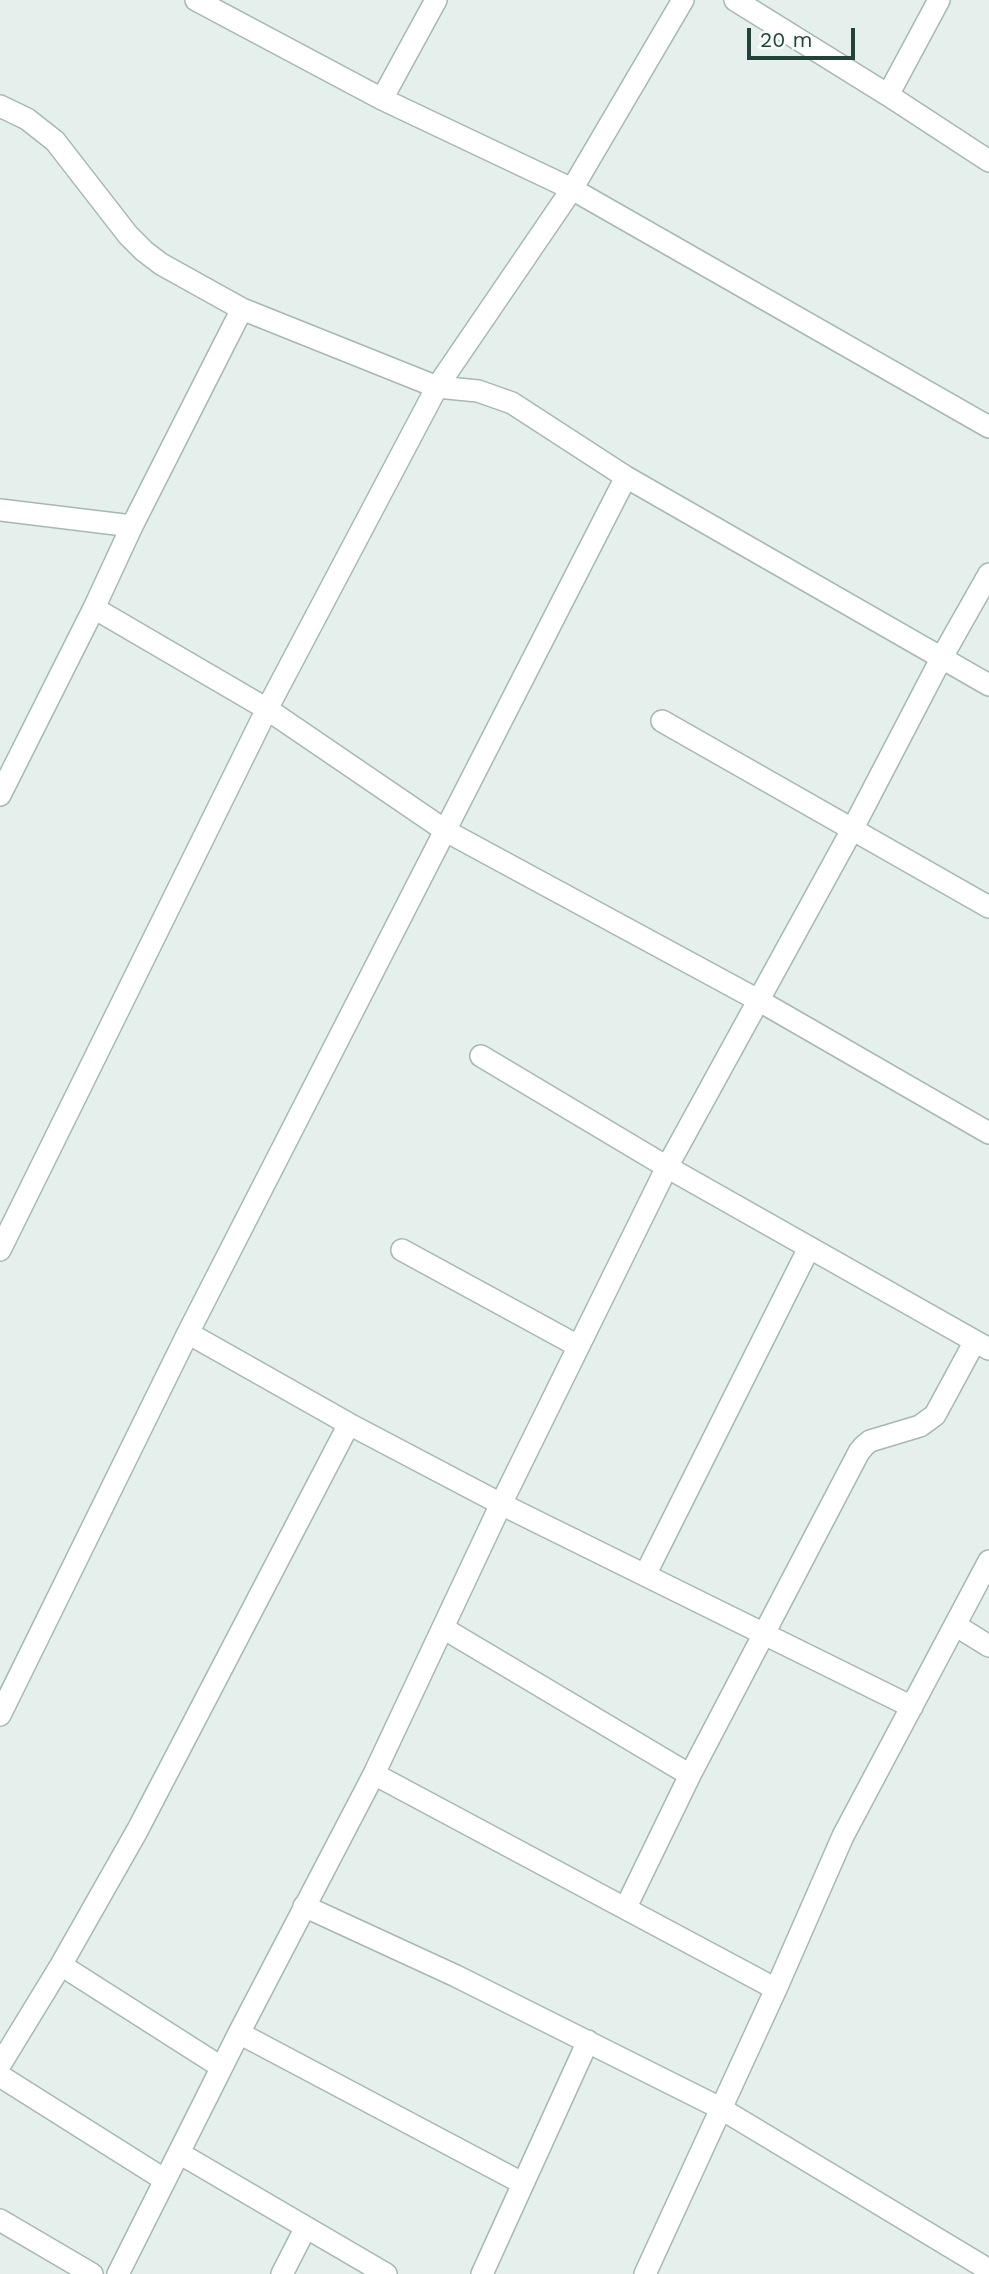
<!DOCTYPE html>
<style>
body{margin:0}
#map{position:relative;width:989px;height:2274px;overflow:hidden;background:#e5efeb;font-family:"Work Sans",sans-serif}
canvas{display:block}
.scale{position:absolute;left:747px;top:28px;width:108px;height:32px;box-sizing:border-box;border:4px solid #23433a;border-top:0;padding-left:9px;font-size:21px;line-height:24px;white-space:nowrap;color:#23433a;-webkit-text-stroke:5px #f6fbf9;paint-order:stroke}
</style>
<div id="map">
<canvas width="989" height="2274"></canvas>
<div class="scale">20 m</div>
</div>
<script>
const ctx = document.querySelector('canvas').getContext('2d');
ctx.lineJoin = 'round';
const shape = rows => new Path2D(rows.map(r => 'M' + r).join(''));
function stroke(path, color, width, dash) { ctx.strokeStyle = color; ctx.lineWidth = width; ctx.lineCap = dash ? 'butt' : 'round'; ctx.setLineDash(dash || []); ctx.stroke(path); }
const minor = shape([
 [196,0,382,99,572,189,989,427],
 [735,0,888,95,989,161],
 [888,95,939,0],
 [382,99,436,0],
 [0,106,27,119,55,141,128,235,144,251,161,264,242,309,437,387,478,391,512,403,626,477,989,685],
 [0,510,132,526],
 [94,608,267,709,446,831,758,1000,989,1133],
 [662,721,989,907],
 [0,795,94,608,132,526,242,309],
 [481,1056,667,1167,989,1349],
 [0,1250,267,709,437,387,572,189,683,0],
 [402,1250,578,1346],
 [188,1333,349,1424,501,1504,912,1707],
 [645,1575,809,1248],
 [955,1625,989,1646],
 [443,1628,690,1775],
 [0,1715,188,1333,626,477],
 [374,1774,776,1989],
 [304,1906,456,1976,720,2108,989,2270],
 [626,1907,690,1775,859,1452,864,1446,870,1441,920,1426,935,1415,975,1341],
 [61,1965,221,2067],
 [239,2033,522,2183],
 [0,2065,61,1965,137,1831,349,1424],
 [0,2076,165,2180],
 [179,2153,386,2274],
 [0,2220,92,2274],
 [118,2274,239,2033,374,1774,501,1504,667,1167,853,828,942,657,989,574],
 [282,2274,305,2229],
 [482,2274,588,2041],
 [645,2274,776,1989,843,1836,989,1561]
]);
stroke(minor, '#a7b8b2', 24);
stroke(minor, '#fff', 21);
</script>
